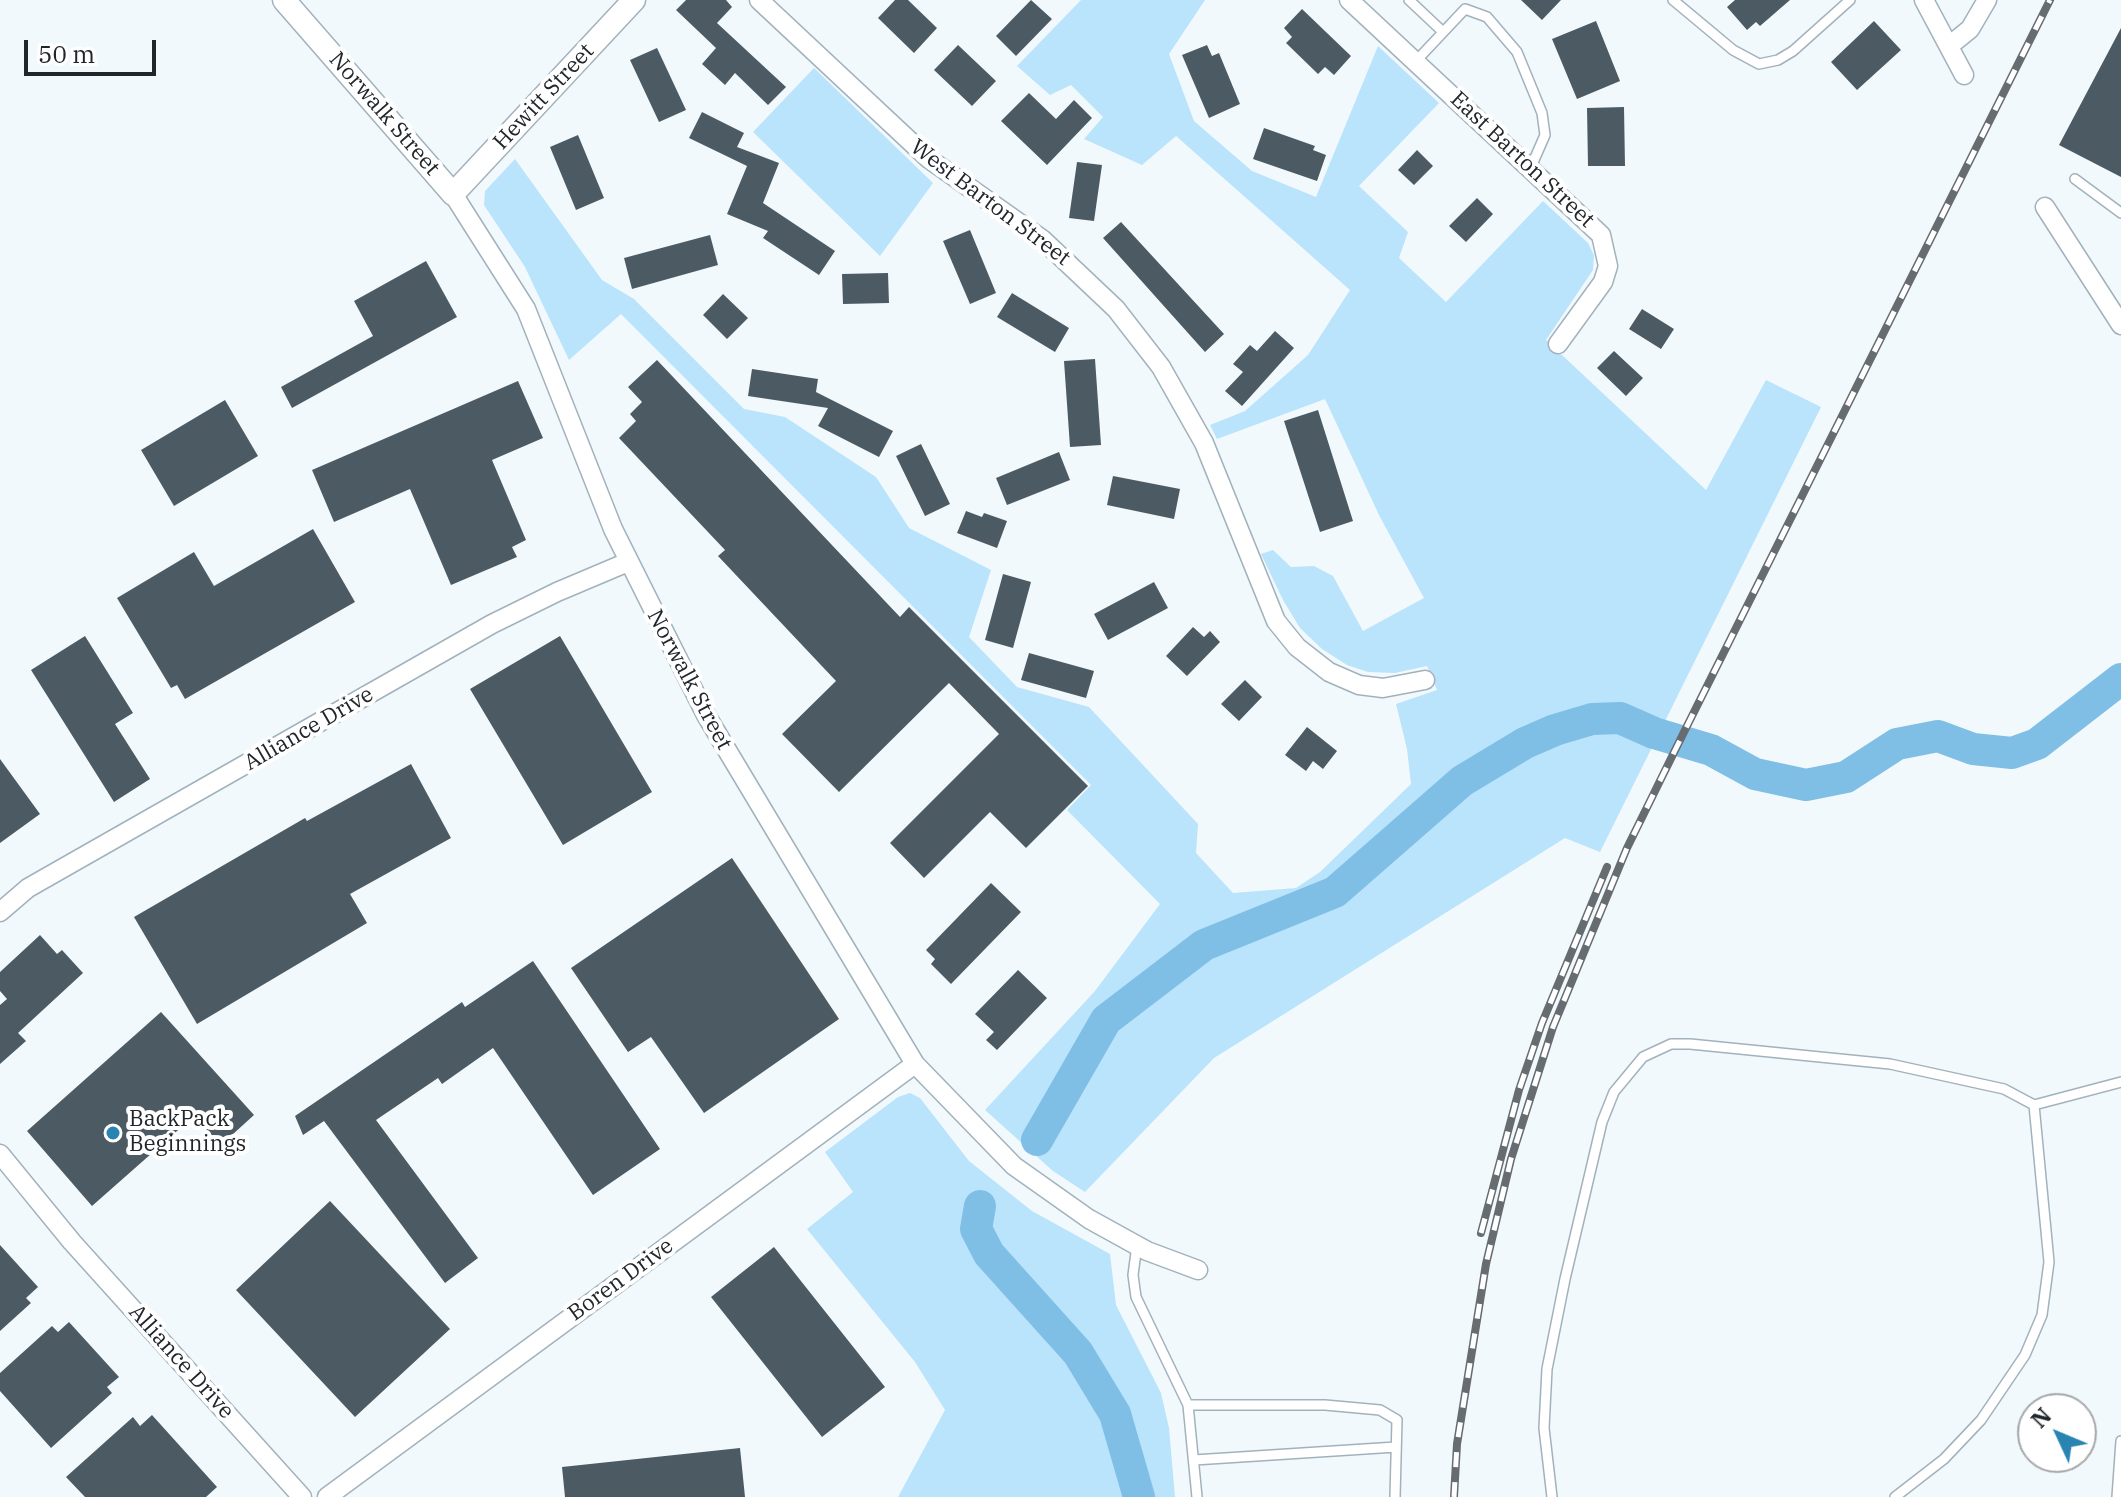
<!DOCTYPE html>
<style>
body{margin:0}
#map{position:relative;width:2121px;height:1497px;overflow:hidden;background:#f2f9fd;font-family:"IBM Plex Serif",serif}
canvas{display:block}
.north{position:absolute;left:2017px;top:1393px;width:80px;height:80px;box-sizing:border-box;background:#fff;border:2px solid #a6a8aa;border-radius:50%;rotate:314deg;font-size:22px;font-weight:700;line-height:32px;text-align:center;color:#20262a}
.north::after{content:'';display:block;margin:auto;width:28px;height:36px;background:#2a84b1;clip-path:polygon(50% 0,100% 100%,50% 72%,0 100%)}
.scale{position:absolute;left:24px;top:40px;width:132px;height:36px;box-sizing:border-box;border:4px solid #20262a;border-top:0;padding-left:10px;font-size:24px;line-height:28px;white-space:nowrap;color:#20262a;-webkit-text-stroke:6px #fff;paint-order:stroke}
</style>
<div id="map">
<canvas width="2121" height="1497"></canvas>
<div class="north">N</div>
<div class="scale">50 m</div>
</div>
<script>
const ctx = document.querySelector('canvas').getContext('2d');
ctx.lineJoin = 'round';
function fill(path, color) { ctx.fillStyle = color; ctx.fill(path, 'evenodd'); }
const shape = rows => new Path2D(rows.map(r => 'M' + r).join(''));
function stroke(path, color, width, dash) { ctx.strokeStyle = color; ctx.lineWidth = width; ctx.lineCap = dash ? 'butt' : 'round'; ctx.setLineDash(dash || []); ctx.stroke(path); }
function label(font, color, halo, rows, align = 'center') {
  ctx.font = font + ' "IBM Plex Serif",serif'; ctx.lineWidth = 8; ctx.setLineDash([]); ctx.textBaseline = 'middle'; ctx.strokeStyle = halo; ctx.fillStyle = color; for (const [text, x, y, turn = 0] of rows) {
    ctx.save(); ctx.translate(x, y); ctx.rotate((+turn || 0) * Math.PI / 180); ctx.textAlign = isNaN(turn) ? turn : align; if (halo) ctx.strokeText(text, 0, 0); ctx.fillText(text, 0, 0); ctx.restore();
  }
}
fill(shape([
 [1081,0,1205,0,1169,54,1194,121,1252,171,1316,197,1378,46,1439,103,1359,186,1408,232,1399,258,1446,302,1543,201,1588,243,1594,255,1593,270,1546,340,1706,490,1766,380,1821,407,1600,852,1565,838,1214,1058,1085,1192,1053,1171,985,1110,1095,991,1160,904,1067,810,1091,785,621,314,569,360,525,267,484,205,485,191,515,159,602,280,634,299,744,409,785,417,876,477,909,528,991,570,969,637,1017,687,1089,707,1198,824,1196,853,1233,893,1296,888,1320,872,1411,784,1407,749,1396,704,1437,690,1427,666,1395,673,1368,672,1347,665,1322,649,1300,628,1283,600,1261,554,1273,550,1291,567,1314,566,1333,576,1363,631,1424,598,1380,517,1325,399,1217,439,1210,425,1245,411,1308,355,1350,290,1176,136,1142,165,1084,139,1103,117,1071,85,1050,95,1017,66],
 [814,68,933,183,880,256,753,132],
 [910,1093,920,1098,969,1161,1032,1211,1110,1254,1116,1305,1161,1393,1169,1428,1175,1497,898,1497,945,1410,915,1362,807,1229,853,1192,825,1152,898,1097]
]), '#bae3fc');
stroke(shape([
 [1037,1140,1106,1020,1204,945,1335,892,1462,781,1525,743,1555,730,1592,719,1620,718,1654,733,1711,750,1755,774,1806,785,1846,777,1897,744,1938,736,1973,749,2012,753,2037,744,2121,679],
 [980,1206,976,1229,989,1254,1078,1353,1115,1414,1139,1497]
]), '#80bfe5', 32);
fill(shape([
 [686,0,726,0,732,7,717,23,786,87,768,105,735,73,725,85,702,64,716,48,676,10],
 [895,0,908,0,937,28,914,53,878,18],
 [1031,0,1052,19,1016,56,996,36],
 [1521,0,1561,0,1542,20],
 [1735,0,1790,0,1760,26,1756,22,1747,30,1727,7],
 [1302,9,1351,56,1334,75,1325,67,1318,74,1286,43,1292,37,1284,28],
 [1596,21,1620,81,1577,99,1552,39],
 [1874,21,1901,50,1857,90,1831,62],
 [2121,28,2121,177,2059,145],
 [958,45,996,81,972,106,934,70],
 [1207,45,1212,56,1219,53,1240,104,1209,118,1182,55],
 [657,48,686,110,659,122,630,60],
 [1029,93,1056,119,1074,100,1092,118,1047,165,1001,121],
 [1624,107,1625,166,1588,166,1587,108],
 [702,112,744,133,737,147,779,163,763,203,835,251,819,275,763,238,768,231,727,214,747,166,689,138],
 [1264,128,1315,146,1313,150,1326,155,1317,181,1253,159],
 [578,135,604,198,576,210,550,147],
 [1417,150,1433,166,1414,185,1398,170],
 [1077,162,1102,165,1094,221,1069,218],
 [1477,198,1493,214,1466,242,1449,226],
 [1121,222,1224,334,1205,352,1103,238],
 [970,230,996,293,970,304,943,241],
 [710,235,718,265,632,289,624,258],
 [426,261,457,317,292,408,281,387,373,336,354,301],
 [888,273,889,303,843,304,842,274],
 [1012,293,1069,328,1055,352,997,317],
 [723,294,748,318,727,339,703,315],
 [1642,309,1674,329,1661,349,1629,329],
 [1275,331,1294,348,1242,406,1225,391,1243,372,1233,364,1250,345,1257,351],
 [1614,351,1643,378,1626,396,1597,368],
 [1095,359,1101,445,1070,447,1064,361],
 [657,360,900,617,909,607,1088,786,1026,848,990,812,924,878,890,843,999,734,949,683,839,792,782,734,836,681,718,556,725,550,619,438,636,421,630,414,642,402,628,387],
 [752,369,818,379,816,392,893,431,879,457,818,426,828,408,748,396],
 [518,381,543,438,492,460,526,540,512,547,517,557,451,585,410,489,334,522,312,470],
 [225,400,258,456,174,506,141,450],
 [1318,410,1353,521,1320,532,1284,421],
 [921,444,950,504,925,516,896,456],
 [1059,452,1070,480,1007,505,996,478],
 [1113,476,1180,489,1174,519,1107,505],
 [966,511,982,517,984,513,1007,521,997,548,957,533],
 [313,529,355,602,185,699,177,685,171,688,117,598,194,552,214,586],
 [1003,574,1031,582,1013,648,985,640],
 [1154,582,1168,608,1108,640,1094,614],
 [1193,627,1204,637,1210,631,1220,642,1187,676,1166,656],
 [85,636,133,713,115,724,150,779,114,802,31,670],
 [560,636,652,792,563,845,470,689],
 [1029,653,1094,671,1086,698,1021,680],
 [1245,680,1262,697,1239,721,1221,704],
 [1307,727,1337,751,1323,769,1313,761,1306,771,1285,755],
 [0,759,40,814,0,843],
 [411,764,451,838,350,894,367,923,197,1024,134,917,305,818,307,821],
 [732,858,839,1019,704,1113,651,1037,628,1052,571,968],
 [991,883,1021,912,951,984,931,964,935,959,926,950],
 [40,935,57,954,62,950,83,973,18,1033,26,1041,0,1064,0,1005,7,999,0,991,0,972],
 [533,961,660,1149,593,1195,493,1048,442,1084,438,1078,376,1120,478,1258,445,1283,324,1121,303,1135,295,1116,462,1002,465,1007],
 [1018,970,1047,998,997,1050,986,1040,994,1032,975,1014],
 [161,1012,254,1115,221,1145,194,1116,92,1206,27,1131],
 [330,1201,450,1329,355,1417,236,1290],
 [0,1245,38,1287,26,1298,31,1303,0,1331],
 [774,1247,885,1387,822,1437,711,1297],
 [69,1322,119,1377,107,1387,112,1393,51,1448,0,1391,0,1373,52,1326,58,1332],
 [152,1415,217,1487,206,1497,85,1497,66,1477,133,1417,140,1426],
 [740,1448,745,1497,565,1497,562,1467]
]), '#4c5b63');
const service = shape([
 [1409,0,1442,31],
 [1673,0,1733,50,1759,64,1778,60,1793,51,1850,0],
 [1416,61,1465,9,1487,17,1517,52,1542,113,1545,135,1531,167],
 [2075,179,2121,213],
 [1137,1245,1133,1275,1136,1297,1188,1405,1197,1497],
 [1188,1405,1325,1405,1380,1410,1397,1420,1395,1497],
 [1194,1460,1396,1447],
 [1552,1497,1544,1428,1547,1369,1565,1279,1602,1122,1614,1092,1643,1057,1671,1044,1690,1044,1890,1064,2004,1089,2034,1105],
 [1895,1497,1944,1459,1981,1420,2025,1355,2042,1315,2049,1262,2034,1105,2121,1082],
 [2117,1497,2121,1441]
]);
const minor = shape([
 [759,0,929,159,1042,239,1116,309,1161,367,1204,443,1276,621,1297,647,1329,672,1359,685,1383,688,1425,680],
 [1349,0,1601,235,1608,266,1603,282,1558,344],
 [1924,0,1964,75],
 [1949,46,1970,29,1987,0],
 [453,194,526,309,613,529,706,715,915,1064,1014,1166,1089,1219,1147,1251,1198,1270],
 [2045,207,2121,325],
 [0,912,28,888,492,624,557,592,628,562],
 [0,1154,72,1242,302,1497],
 [327,1497,915,1064]
]);
const tertiary = shape([
 [284,0,453,194,634,0]
]);
stroke(service, '#a2b2bc', 12);
stroke(minor, '#a2b2bc', 21);
stroke(tertiary, '#a2b2bc', 25);
stroke(service, '#fff', 9);
stroke(minor, '#fff', 18);
stroke(tertiary, '#fff', 22);
const rail = shape([
 [1481,1233,1519,1090,1542,1023,1607,867],
 [1454,1497,1457,1444,1486,1264,1511,1159,1553,1027,1627,848,1685,730,2050,0]
]);
stroke(rail, '#666c70', 8);
stroke(rail, '#fff', 5, [15]);
for (const [x, y, r, color] of [
 [113,1133,8,"#2a84b1"]
]) { const dot = new Path2D(); dot.arc(x, y, r, 0, 2 * Math.PI); ctx.fillStyle = color; ctx.fill(dot); stroke(dot, '#fff', 3); }
label('22px', '#20262a', '#fff', [
 ["Hewitt Street",544,97,-47],
 ["Norwalk Street",384,114,49],
 ["East Barton Street",1522,160,43],
 ["West Barton Street",990,203,37],
 ["Norwalk Street",689,680,62],
 ["Alliance Drive",309,729,-30],
 ["Boren Drive",621,1280,-36],
 ["Alliance Drive",181,1362,48]
]);
label('22px', '#20262a', '#fff', [
 ["BackPack",129,1120],
 ["Beginnings",129,1145]
], 'left');
</script>
